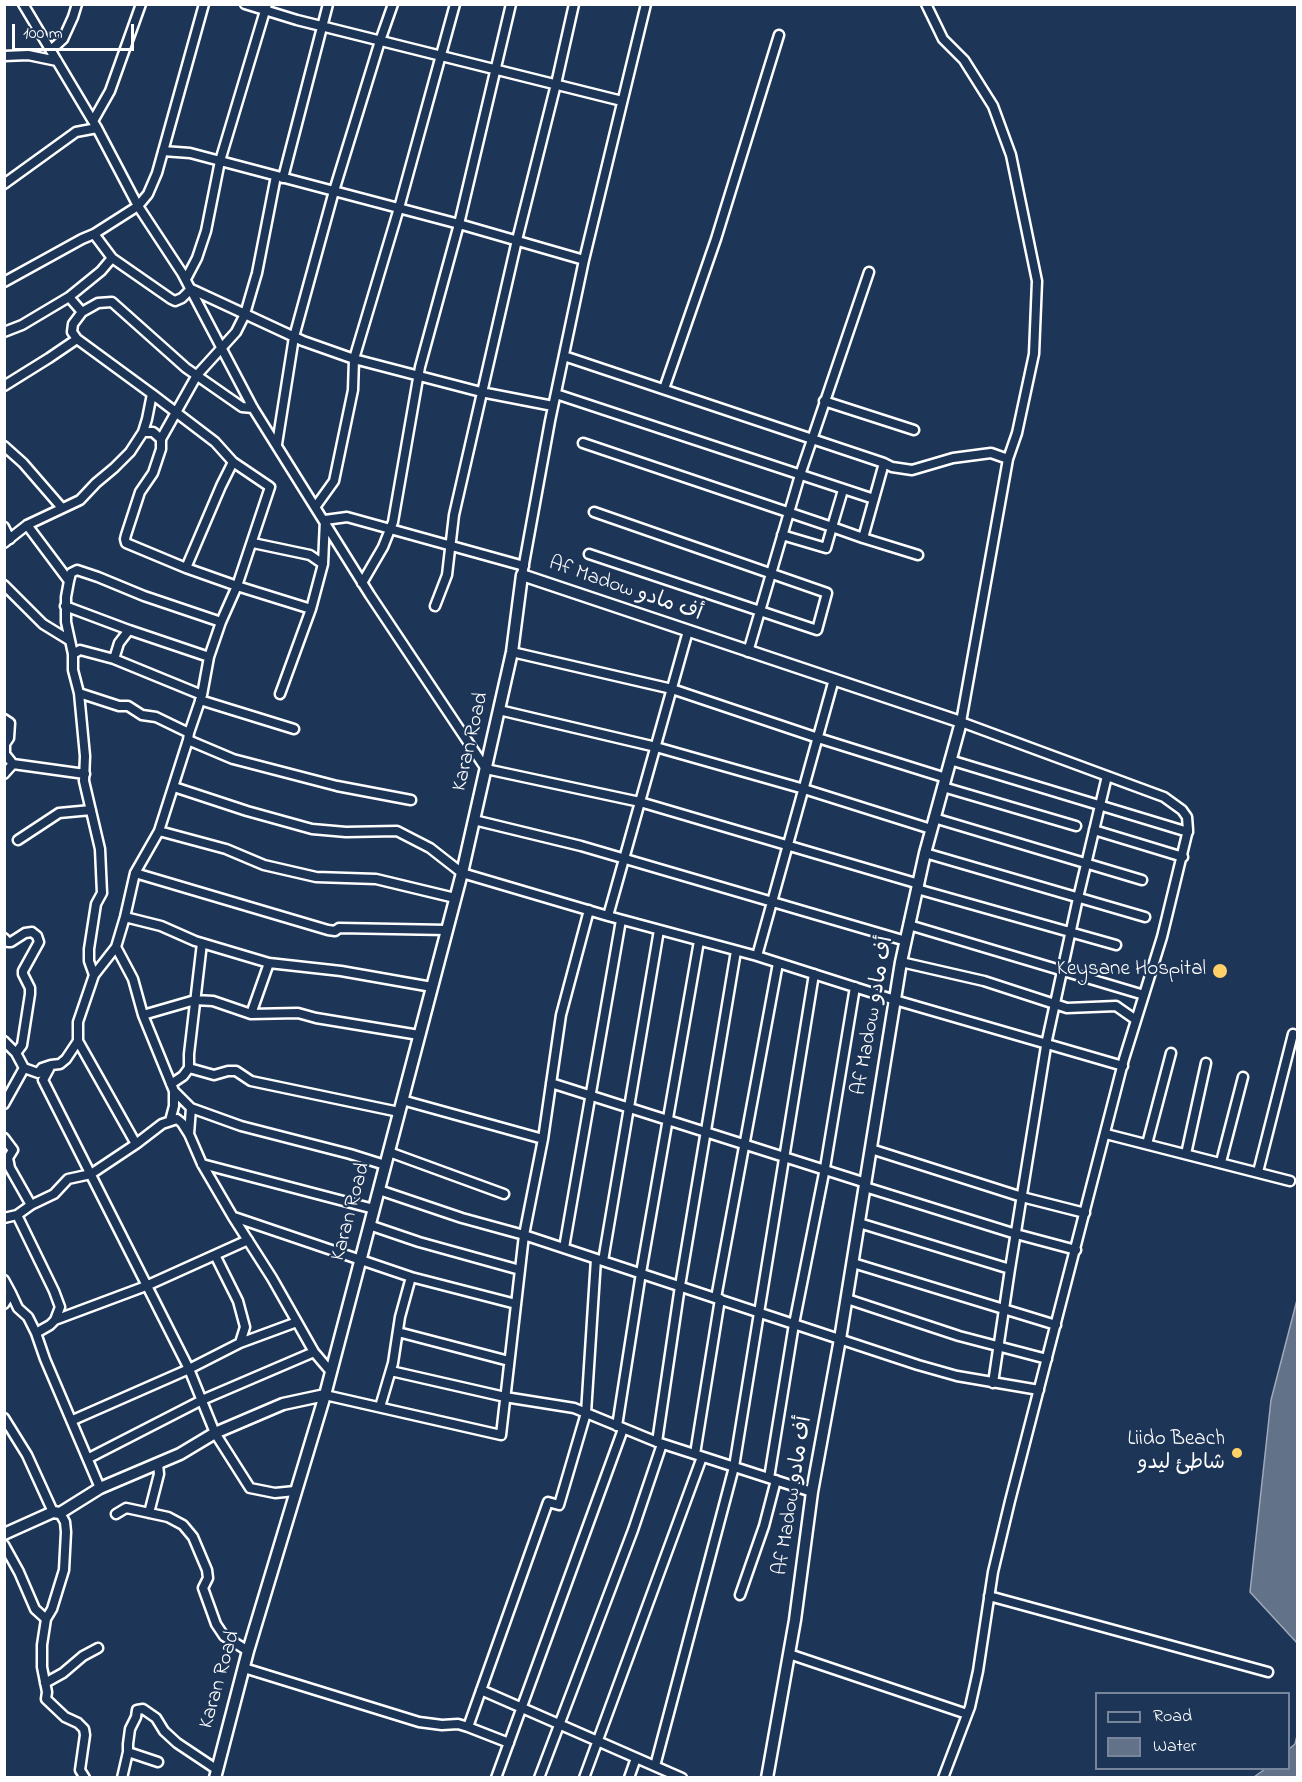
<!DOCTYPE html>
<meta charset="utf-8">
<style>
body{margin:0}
#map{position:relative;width:1302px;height:1782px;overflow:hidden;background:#1d3557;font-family:"Indie Flower",sans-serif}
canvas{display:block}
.frame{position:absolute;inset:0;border:6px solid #fff;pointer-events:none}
.legend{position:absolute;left:1095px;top:1692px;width:195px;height:78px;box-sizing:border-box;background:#1d3557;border:2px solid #77869a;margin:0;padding:8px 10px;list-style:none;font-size:18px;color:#fff}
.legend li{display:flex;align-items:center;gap:12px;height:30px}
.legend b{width:30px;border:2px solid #77869a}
.scale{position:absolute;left:12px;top:24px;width:122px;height:27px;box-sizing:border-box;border:3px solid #fff;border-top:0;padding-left:8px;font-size:18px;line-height:21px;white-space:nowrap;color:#fff;-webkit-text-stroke:4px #1d3557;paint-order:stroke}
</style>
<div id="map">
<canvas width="1302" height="1782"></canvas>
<div class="frame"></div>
<ul class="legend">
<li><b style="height:8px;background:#1d3557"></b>Road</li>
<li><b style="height:16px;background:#617289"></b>Water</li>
</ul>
<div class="scale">100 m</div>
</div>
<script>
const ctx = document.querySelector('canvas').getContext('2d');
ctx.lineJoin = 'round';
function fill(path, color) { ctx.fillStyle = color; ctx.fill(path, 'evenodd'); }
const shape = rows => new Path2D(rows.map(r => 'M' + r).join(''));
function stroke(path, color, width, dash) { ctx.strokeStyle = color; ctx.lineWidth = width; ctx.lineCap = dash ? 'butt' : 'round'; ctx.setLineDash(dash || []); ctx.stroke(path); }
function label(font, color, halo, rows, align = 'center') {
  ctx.font = font + ' "Indie Flower","Playpen Sans Arabic",sans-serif'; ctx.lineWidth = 4.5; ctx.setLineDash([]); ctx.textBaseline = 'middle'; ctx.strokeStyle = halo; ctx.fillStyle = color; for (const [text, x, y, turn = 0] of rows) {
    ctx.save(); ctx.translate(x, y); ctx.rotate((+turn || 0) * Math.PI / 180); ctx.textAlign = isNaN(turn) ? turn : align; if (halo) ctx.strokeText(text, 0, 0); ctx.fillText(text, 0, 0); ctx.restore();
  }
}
const water = shape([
 [1297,1300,1297,1643,1250,1592,1271,1400,1297,1300],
 [1297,1736,1297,1777,1254,1777,1265,1769,1288,1768,1289,1749,1295,1744,1297,1736]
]);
fill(water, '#617289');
stroke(water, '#a0aab8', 1.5);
const minor = shape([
 [23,4,97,128,138,206,182,273,253,408,370,595,486,769,640,802,919,884],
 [245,4,297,20,622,101],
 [926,4,943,39,964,60,993,106,1011,155,1037,281,1034,354,1017,433,1008,459,961,722,1164,797,1182,810,1187,817,1188,830,1162,937,1124,1059,1010,1501,993,1572,978,1671,970,1707,943,1778],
 [51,50,63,39,73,17,77,4],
 [4,56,28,55,57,61],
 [93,121,110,91,141,4],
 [163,151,190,153,459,224,584,260],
 [283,178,328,4],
 [4,184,76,132,97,128],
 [94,234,112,258,171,299,175,301,182,298,191,289,303,341,354,359,399,208,455,4],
 [186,279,197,258,206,231,220,161,267,4],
 [4,282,82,239,94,234,138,206,148,194,157,173,204,4],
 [69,297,82,312],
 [4,332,22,325,69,297,101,271,112,258],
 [77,339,152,394],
 [564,356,884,463,892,467,912,470,953,458,991,453,1008,459],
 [4,386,49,358,77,339,72,332,73,324,82,312,98,303,112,302,186,368,242,407,253,408],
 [664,389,716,239,779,35],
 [556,394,874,499],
 [824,401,914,430],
 [143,432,153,432,161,439,161,449,153,473,140,492,126,535,125,539,126,543,186,568,237,586,311,609],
 [161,439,197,375,236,332,245,314,257,273,276,176],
 [583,443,832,527,843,490],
 [277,444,294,337,334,191,380,41,393,4],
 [4,446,23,463,62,508],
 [316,506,334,481,353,390,354,359,481,392,553,406],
 [27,525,69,581,66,597,66,622,73,654,73,670,79,693,85,756,84,781,100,849,102,893,96,904,89,949,89,961,94,975],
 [4,527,10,539],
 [782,535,826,548,832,527,863,538,884,463],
 [863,538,918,555],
 [4,543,27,525,80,500,96,483,114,468,130,452,143,432,147,419,152,394,215,442,233,462,270,487,237,586,221,622,209,657,202,695,189,733,188,740,159,831,135,873,125,917,116,947,94,975,78,1022,78,1041,66,1059,60,1064,51,1065,43,1080,189,1369,215,1433,250,1488,275,1493,295,1491],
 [253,543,310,555,323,564],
 [589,554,817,630,827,593,594,512],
 [186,568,221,486,233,462],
 [522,575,550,421,584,260,646,4],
 [69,581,71,573,77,570,98,577,144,596,221,622],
 [362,583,383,547,393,522,420,367,459,224,511,4],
 [4,585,43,624,69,640],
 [65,606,129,630,209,657],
 [435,606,447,575,454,515,517,240,556,84,574,4],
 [129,630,119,643,114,659,202,695],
 [512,652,672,689,818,738,946,778],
 [748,652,800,475,869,272],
 [73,654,80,650,114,659],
 [79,693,119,706,128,706,142,715,156,717,189,733],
 [280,694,311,609,323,564,325,520,347,517,524,566],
 [200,700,294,729],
 [499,710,656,747,804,789,931,829],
 [4,719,10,723,9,738,5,744,5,754,13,764,85,774],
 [188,740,233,759,337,786,411,800],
 [950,760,1188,832],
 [4,774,13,764],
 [174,787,247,811,312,829,346,832,397,831,430,848,462,873,608,916,757,956,895,1000,1123,1066],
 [943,787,1076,826],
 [934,818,1142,880],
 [474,820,581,846,906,941],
 [1094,830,1183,857],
 [159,831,226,849,264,865,316,877,376,879,455,898],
 [18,840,59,813,91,810],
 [925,853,1145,917],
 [135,873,328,930,335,931,339,928,447,930],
 [917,889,1116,945],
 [608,916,688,631],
 [125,917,161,926,195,941,269,963,341,971,432,987],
 [909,925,1144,995],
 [4,938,8,942,11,942,25,933,32,932,37,936,39,942,23,971,23,974,30,988,30,994,22,1045,16,1053],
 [116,947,133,979,143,1015,174,1091,174,1106,170,1121],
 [757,956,834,679],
 [901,962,984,981,1067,1008,1116,1006,1136,1020],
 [251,1014,269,963],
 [143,1015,195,1000,213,1001,251,1014,298,1013,316,1018,419,1035],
 [4,1041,16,1053,24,1068,38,1073,42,1068,51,1065],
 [78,1041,136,1144],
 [189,1068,214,1075,228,1071,236,1071,251,1081,399,1112],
 [551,1083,866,1183],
 [171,1084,183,1076,189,1068,189,1054,202,943],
 [174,1091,191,1108,189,1134],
 [402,1100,543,1139],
 [4,1104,24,1068],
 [191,1108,241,1126,350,1154,385,1165],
 [1106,1134,1290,1181],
 [4,1138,13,1150,8,1158,10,1168,31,1205],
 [1147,1144,1171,1053],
 [871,1149,1022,1197,1085,1213],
 [389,1152,504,1194],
 [1186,1154,1206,1063],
 [1221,1162,1243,1077],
 [202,1164,374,1209],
 [1258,1172,1293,1034],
 [865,1187,1016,1234,1076,1250],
 [379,1190,462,1218,524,1235,918,1365,957,1376,1039,1390],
 [17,1215,54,1291,60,1307,55,1320,50,1325,36,1333],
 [234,1217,411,1277,400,1317,393,1363,380,1407],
 [4,1218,17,1215,31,1205,54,1194,68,1179,91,1174,136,1144,162,1124,177,1119,182,1123,189,1134,202,1164,233,1217,272,1278,314,1352,331,1372],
 [859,1223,1010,1269,1047,1040,1078,898,1107,776],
 [369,1225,419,1242,520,1270],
 [564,1248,621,920],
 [215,1255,238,1301,245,1327,240,1343],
 [603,1261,659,930],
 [853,1263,1056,1325],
 [411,1277,516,1304],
 [4,1280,11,1293,4,1304],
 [11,1293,18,1308,28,1317,36,1333,45,1359,100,1488],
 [716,1298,778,963],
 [847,1299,959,1336,1047,1359],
 [55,1320,146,1286,248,1240],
 [398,1332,509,1361],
 [391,1371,505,1397,574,1408,657,1442,812,1492],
 [993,1383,1010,1269],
 [325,1395,501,1435,524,1235,543,1139,561,1015,589,910],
 [4,1418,27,1455,53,1512],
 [73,1420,189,1369,240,1343,297,1322],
 [617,1426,641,1273,699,941],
 [657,1442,680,1286,736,951],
 [695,1454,720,1299],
 [89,1458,202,1400,314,1352],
 [769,1478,794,1324,825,1168,855,987],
 [60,1513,65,1522,66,1532,64,1570,52,1609,46,1619,42,1645,42,1667,47,1692,46,1699,65,1717,78,1723,84,1729,85,1735,80,1770,85,1778],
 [149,1513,159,1474,158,1464],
 [116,1514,126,1508,131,1509,168,1517,183,1525,193,1537,207,1570,208,1578,203,1588,216,1624,224,1636,248,1651],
 [4,1545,19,1572,35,1609,46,1619],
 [740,1595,764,1526,776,1480],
 [989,1596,1268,1672],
 [789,1654,967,1714],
 [244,1668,419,1722,442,1725,458,1724,468,1727,509,1743],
 [45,1683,63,1673,83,1656,98,1648],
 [481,1690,682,1778],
 [468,1727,548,1502,559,1505,586,1413,596,1259],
 [128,1752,158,1762],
 [655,1766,734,1467,814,974],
 [122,1778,128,1752,128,1744,130,1729,136,1717,137,1710,143,1709,156,1718,164,1731,177,1743,216,1769],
 [496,1778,623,1429],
 [539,1778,633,1530,662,1444],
 [584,1778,702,1457],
 [629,1778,636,1758]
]);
const tertiary = shape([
 [4,1534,53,1512,60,1513,100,1488,180,1454,215,1433,283,1404,325,1395],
 [215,1778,248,1651,325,1395,462,873,512,652,522,575,961,722,925,853,901,962,840,1339,812,1492,795,1620,767,1778]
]);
stroke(minor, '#fff', 13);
stroke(tertiary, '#fff', 15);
stroke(minor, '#1d3557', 8);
stroke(tertiary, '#1d3557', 10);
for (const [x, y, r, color] of [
 [1220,971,8,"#ffd166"],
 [1237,1453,6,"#ffd166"]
]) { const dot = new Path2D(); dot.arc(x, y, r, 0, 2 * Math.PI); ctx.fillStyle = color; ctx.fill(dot); stroke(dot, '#1d3557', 2); }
label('21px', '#fff', '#1d3557', [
 ["Af Madow أف مادو",625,590,19],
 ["Karan Road",472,742,-77],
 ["Af Madow أف مادو",874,1016,-80],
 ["Karan Road",352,1212,-75],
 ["Af Madow أف مادو",794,1496,-81],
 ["Karan Road",221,1680,-74]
]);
label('21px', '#fff', '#1d3557', [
 ["Keysane Hospital",1206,971],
 ["Liido Beach",1225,1441],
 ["شاطئ ليدو",1225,1465]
], 'right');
</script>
